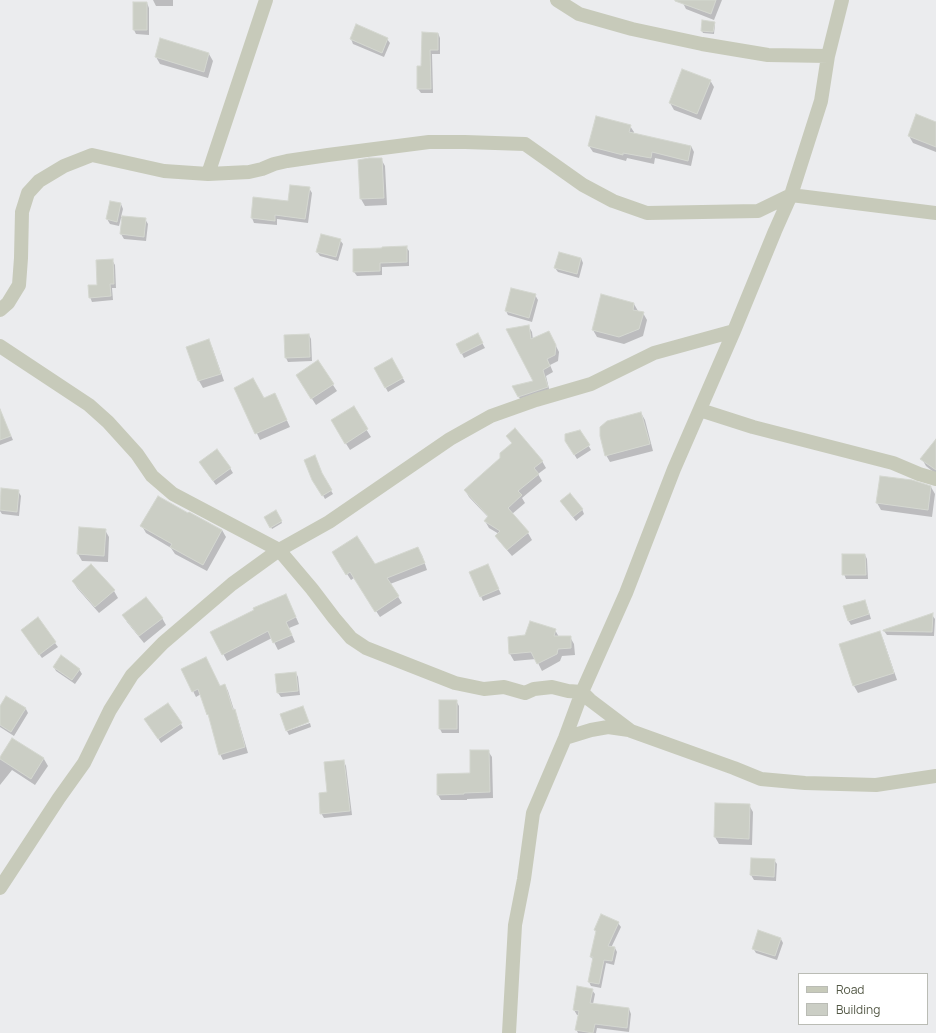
<!DOCTYPE html>
<style>
body{margin:0}
#map{position:relative;width:936px;height:1033px;overflow:hidden;background:#ebecee;font-family:Manrope,sans-serif}
canvas{display:block}
.legend{position:absolute;left:798px;top:973px;width:130px;height:52px;box-sizing:border-box;background:#fff;border:1px solid #babcb5;margin:0;padding:5px 7px;list-style:none;font-size:12px;color:#535845}
.legend li{display:flex;align-items:center;gap:8px;height:20px}
.legend b{width:20px;border:1px solid #babcb5}
</style>
<div id="map">
<canvas width="936" height="1033"></canvas>
<ul class="legend">
<li><b style="height:5px;background:#c7caba"></b>Road</li>
<li><b style="height:11px;background:#cbcec5"></b>Building</li>
</ul>
</div>
<script>
const ctx = document.querySelector('canvas').getContext('2d');
ctx.lineJoin = 'round';
function fill(path, color) { ctx.fillStyle = color; ctx.fill(path, 'evenodd'); }
const shape = rows => new Path2D(rows.map(r => 'M' + r).join(''));
function stroke(path, color, width, dash) { ctx.strokeStyle = color; ctx.lineWidth = width; ctx.lineCap = dash ? 'butt' : 'round'; ctx.setLineDash(dash || []); ctx.stroke(path); }
fill(shape([
 [153,0,173,0,173,6,156,6],
 [684,0,722,0,714,20,686,9,683,3],
 [147,3,149,8,149,35,136,34,134,30],
 [714,22,715,24,714,34,703,33,702,31],
 [438,33,440,38,440,54,432,54,433,93,421,93,418,89,422,67],
 [351,39,387,39,390,43,384,57,353,44],
 [161,40,209,54,213,61,208,78,160,64,156,57],
 [710,80,714,87,701,120,674,110,670,103],
 [936,123,936,152,913,143,909,136],
 [630,126,634,132,633,134,691,146,694,152,691,166,655,158,654,164,627,158,626,161,593,152,589,146],
 [381,159,385,166,387,205,365,206,361,199],
 [309,188,312,193,308,223,277,219,277,225,254,223,252,218,254,198,289,202],
 [121,204,123,209,121,217,145,219,148,224,146,241,124,239,121,234,123,218,121,218,119,226,110,224,107,219],
 [340,240,343,244,338,261,320,256,317,252],
 [406,247,409,251,409,266,382,267,382,275,357,276,354,272],
 [581,258,583,263,579,278,558,272,555,268],
 [112,260,115,265,116,288,112,288,113,300,92,302,90,297,98,286],
 [535,295,538,300,532,322,508,315,506,311],
 [634,304,638,311,637,312,643,313,647,320,643,336,624,344,597,337,593,330],
 [529,327,532,332,533,340,552,338,559,352,558,361,550,365,553,372,546,376,550,393,522,403,514,387,535,382],
 [309,335,311,339,312,361,288,362,286,358],
 [480,339,485,348,464,358,457,344],
 [208,340,212,347,224,381,203,388,199,381,187,347],
 [392,359,405,382,388,392,375,368],
 [301,382,333,385,337,391,316,405],
 [237,391,264,399,278,401,290,427,260,440],
 [353,408,371,437,350,450,336,428],
 [641,413,645,420,653,451,610,462,606,455],
 [4,420,13,440,0,445,0,422],
 [580,431,591,450,577,459,569,446],
 [508,436,542,461,546,468,538,474,542,481,522,498,525,503,512,514,528,533,532,540,512,556,500,542,496,536,499,534,489,528,485,521,488,517,469,497,465,490,501,458,512,444],
 [936,446,936,474,926,466,922,459],
 [202,466,230,468,233,473,216,485],
 [323,477,333,494,325,499,314,479],
 [931,487,935,494,932,517,881,510,877,503],
 [1,489,18,491,21,496,19,516,2,514,0,511],
 [561,502,582,509,584,514,576,521],
 [276,512,282,523,272,529,266,517],
 [189,515,222,530,226,537,207,571,175,554,171,548,146,533,142,526],
 [105,530,109,537,108,562,82,561,78,554],
 [418,549,422,555,427,570,390,584,402,603,380,617,354,578,351,580,337,559,375,565],
 [865,555,867,559,868,579,846,579,844,574],
 [490,570,501,594,483,601,471,573],
 [73,581,114,591,118,598,99,613,77,588],
 [286,595,299,624,289,628,295,642,278,650,272,638,227,661,212,633],
 [865,601,867,606,871,619,851,625,848,620],
 [123,615,162,618,166,625,144,643,127,622],
 [932,615,935,619,934,636,887,635,884,631],
 [37,619,58,647,42,658,24,634],
 [555,630,559,637,570,637,574,644,575,655,562,656,560,661,542,671,536,659,514,661,510,654],
 [879,632,883,639,897,680,858,693,854,686,840,644],
 [209,664,220,687,225,685,228,691,234,710,237,716,248,753,223,760,220,754,210,718,208,714,201,694,196,697,193,691],
 [54,667,79,669,82,674,75,684,56,671],
 [296,673,298,677,300,695,281,697,278,693,276,675],
 [7,697,26,709,28,713,14,736,0,727,0,708],
 [456,701,459,706,459,733,442,733,440,729],
 [148,723,181,724,183,728,161,743],
 [310,723,311,727,289,735,287,731],
 [12,740,44,759,48,766,35,785,12,770,0,785,0,759],
 [488,751,492,757,493,798,467,799,467,800,441,800,438,795,471,774],
 [344,762,346,766,352,815,324,818,321,813,328,793],
 [749,805,753,812,752,845,719,844,715,837],
 [774,860,777,864,776,881,754,880,751,875],
 [618,923,621,927,611,948,615,948,617,952,614,965,606,963,601,988,591,986,589,982,593,960,591,957],
 [781,939,783,943,777,960,756,953,753,948],
 [592,990,595,994,593,1004,629,1009,631,1014,629,1032,597,1028,596,1033,578,1033,576,1029,579,1015,577,1015,574,1010]
]), '#0003');
const building = shape([
 [675,0,716,0,711,14,675,1,675,0],
 [133,2,147,2,147,30,133,30,133,2],
 [702,20,715,22,713,32,701,31,702,20],
 [356,24,388,38,382,53,350,39,356,24],
 [422,32,438,33,438,50,430,50,431,89,417,89,417,66,421,66,422,32],
 [160,38,209,53,204,72,155,57,160,38],
 [682,69,711,80,697,114,669,103,682,69],
 [916,114,936,122,936,147,908,136,916,114],
 [596,116,631,125,629,132,691,146,688,161,652,152,651,158,623,153,623,155,588,146,596,116],
 [369,158,382,158,384,198,360,199,358,160,369,158],
 [290,185,310,187,305,219,275,215,275,221,251,218,253,197,288,201,290,185],
 [110,201,121,203,117,222,106,219,110,201],
 [122,216,146,218,144,237,120,234,122,216],
 [321,234,341,239,336,257,316,252,321,234],
 [407,246,407,262,380,263,380,271,353,272,353,249,382,248,382,247,407,246],
 [559,252,581,258,577,274,554,268,559,252],
 [113,259,114,284,110,284,111,296,89,298,88,285,97,285,96,260,113,259],
 [511,288,536,294,529,318,505,311,511,288],
 [601,294,634,303,633,310,644,312,639,329,619,337,592,330,601,294],
 [529,325,531,339,549,331,556,345,555,355,547,359,550,366,543,370,548,387,518,397,512,386,533,381,506,329,529,325],
 [478,333,483,343,461,354,456,344,478,333],
 [309,334,310,357,285,358,284,335,309,334],
 [209,339,221,374,198,381,186,347,209,339],
 [392,358,403,378,385,388,374,368,392,358],
 [318,360,334,384,311,399,296,375,318,360],
 [253,378,264,398,275,393,287,420,255,434,234,388,253,378],
 [354,406,368,429,345,444,331,420,354,406],
 [0,409,11,436,0,440,0,409],
 [641,412,650,444,605,456,600,436,600,427,607,421,641,412],
 [515,428,543,461,534,468,539,474,518,491,522,495,508,508,529,532,507,550,495,536,500,531,484,521,488,516,464,490,500,458,500,453,512,443,506,436,515,428],
 [580,430,590,445,574,455,565,441,565,434,580,430],
 [936,439,936,470,920,459,936,439],
 [217,449,231,468,213,481,199,462,217,449],
 [315,455,322,473,332,490,322,496,312,480,304,460,315,455],
 [880,476,912,480,931,486,928,510,876,503,880,476],
 [1,488,19,490,17,512,0,510,1,488],
 [570,493,583,509,573,517,560,501,570,493],
 [158,496,188,513,189,512,222,530,203,565,170,547,172,544,140,526,158,496],
 [276,510,282,521,270,528,264,517,276,510],
 [79,527,106,529,104,556,77,554,79,527],
 [357,536,375,564,418,547,425,563,387,578,399,596,375,612,350,572,346,575,332,552,357,536],
 [842,554,865,554,866,575,842,575,842,554],
 [91,564,115,590,95,607,72,581,91,564],
 [488,564,499,589,480,597,469,572,488,564],
 [286,594,296,617,286,622,292,635,273,643,268,631,222,655,210,632,254,610,253,608,286,594],
 [146,597,163,618,139,636,122,615,146,597],
 [865,600,869,614,848,621,843,606,865,600],
 [933,613,932,632,883,631,883,630,933,613],
 [38,617,56,642,39,655,21,630,38,617],
 [530,621,556,629,554,636,571,636,571,648,558,649,557,654,537,664,531,652,509,654,508,637,525,635,530,621],
 [880,631,894,673,853,686,839,644,880,631],
 [61,655,80,669,72,680,53,667,61,655],
 [206,657,220,686,225,684,233,710,235,709,245,747,219,755,208,714,207,715,198,689,192,692,181,669,206,657],
 [296,672,298,691,277,693,275,674,296,672],
 [6,696,26,708,11,732,0,725,0,706,6,696],
 [439,700,457,700,457,729,439,729,439,700],
 [168,703,182,723,158,739,144,719,168,703],
 [303,706,309,722,286,731,280,714,303,706],
 [12,738,44,758,31,779,0,759,0,757,12,738],
 [470,750,489,750,490,792,464,793,464,794,437,795,437,774,470,773,470,750],
 [344,760,350,811,320,814,319,793,327,792,324,762,344,760],
 [715,803,750,804,749,839,714,837,715,803],
 [751,858,775,859,774,877,750,875,751,858],
 [601,914,619,922,608,946,615,947,612,961,604,960,599,984,588,982,593,957,590,957,596,931,594,930,601,914],
 [758,930,781,938,775,956,752,949,758,930],
 [577,986,593,989,590,1003,629,1008,627,1028,595,1024,593,1033,575,1030,579,1011,573,1010,577,986]
]);
fill(building, '#cbcec5');
stroke(building, '#d4d7d0', 1);
stroke(shape([
 [557,0,579,14,632,29,702,44,768,55,828,56],
 [208,174,266,0],
 [0,310,8,303,19,285,21,258,22,212,28,193,39,181,64,166,92,155,164,171,208,174,249,172,262,169,274,164,287,161,328,155,429,142,465,142,525,144,583,185,613,201,647,213,758,211,791,195,936,213],
 [0,346,89,405,108,422,137,454,152,476,173,494,279,550,312,589,334,618,351,638,366,648,455,683,484,689,504,687,525,693,534,689,552,687,568,691,582,692,590,700,631,731,734,768,761,779,805,783,876,785,936,776],
 [700,410,753,427,893,463,919,474,936,479],
 [565,738,591,730,608,727,629,730],
 [0,888,59,798,84,763,110,710,132,675,163,643,232,584,279,550,329,522,450,439,491,416,536,400,591,384,654,353,734,331],
 [509,1033,515,925,524,879,533,813,565,738,582,692,626,593,674,469,734,331,775,231,791,195,821,101,828,56,842,0]
]), '#c7caba', 14);
</script>
